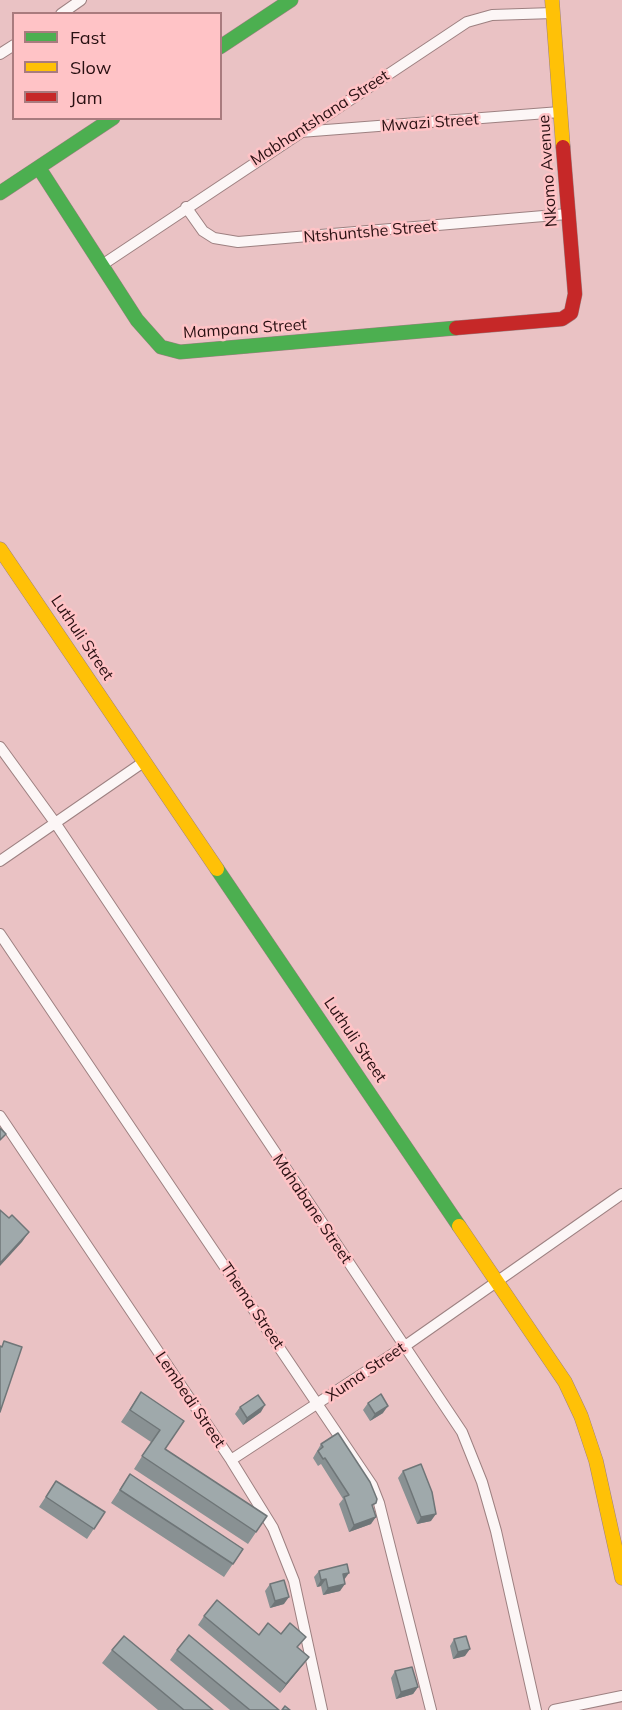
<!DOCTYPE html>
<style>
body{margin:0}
#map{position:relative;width:622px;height:1710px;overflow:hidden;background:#eac2c4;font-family:Mulish,sans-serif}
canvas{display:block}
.legend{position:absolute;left:12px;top:12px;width:210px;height:108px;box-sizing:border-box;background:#ffc3c6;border:2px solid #a97b7e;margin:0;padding:8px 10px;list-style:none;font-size:18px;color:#291012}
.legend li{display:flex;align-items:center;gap:12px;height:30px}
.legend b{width:30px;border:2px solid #a97b7e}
</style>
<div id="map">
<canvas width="622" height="1710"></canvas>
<ul class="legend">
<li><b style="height:8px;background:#4caf50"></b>Fast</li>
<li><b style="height:8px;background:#ffc107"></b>Slow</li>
<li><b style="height:8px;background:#c62828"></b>Jam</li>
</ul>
</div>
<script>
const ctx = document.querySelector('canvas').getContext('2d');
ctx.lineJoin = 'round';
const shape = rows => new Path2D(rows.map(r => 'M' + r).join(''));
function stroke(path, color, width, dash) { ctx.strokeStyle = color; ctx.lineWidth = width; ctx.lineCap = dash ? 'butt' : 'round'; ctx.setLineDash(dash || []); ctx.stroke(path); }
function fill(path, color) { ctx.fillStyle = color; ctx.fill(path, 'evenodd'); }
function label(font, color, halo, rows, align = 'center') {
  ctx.font = font + ' Mulish,sans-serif'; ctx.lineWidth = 5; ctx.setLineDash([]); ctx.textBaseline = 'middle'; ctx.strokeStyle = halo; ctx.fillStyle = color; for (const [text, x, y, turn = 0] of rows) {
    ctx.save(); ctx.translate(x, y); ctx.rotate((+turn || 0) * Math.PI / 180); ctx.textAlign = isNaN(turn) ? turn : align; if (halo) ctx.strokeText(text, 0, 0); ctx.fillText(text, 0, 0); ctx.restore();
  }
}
const street = shape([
 [61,14,81,0],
 [0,54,14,45],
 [300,132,560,112],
 [186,207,203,231,214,238,238,242,567,214],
 [102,265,467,22,492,15,553,13],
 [0,747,56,824,462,1432,482,1482,496,1531,536,1710],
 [0,861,145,761],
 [0,934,372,1485,379,1503,431,1710],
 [0,1116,231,1460,273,1528,294,1581,322,1710],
 [231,1460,405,1346,622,1194],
 [554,1710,622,1696]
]);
const fast = shape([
 [220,47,291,0],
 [39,168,137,320,161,347,180,352,456,328],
 [0,193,113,118],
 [217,869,459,1226]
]);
const slow = shape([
 [552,0,563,147],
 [0,549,217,869],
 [459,1226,565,1382,581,1416,596,1461,622,1578]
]);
const jam = shape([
 [456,328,562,319,571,313,575,294,563,147]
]);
stroke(street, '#9d8081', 12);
stroke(fast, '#9d8081', 15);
stroke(slow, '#9d8081', 15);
stroke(jam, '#9d8081', 15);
stroke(street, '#fcf6f6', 10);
stroke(fast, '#4caf50', 14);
stroke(slow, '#ffc107', 14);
stroke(jam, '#c62828', 14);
fill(shape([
 [141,1392,184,1421,165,1449,267,1516,248,1544,134,1469,151,1442,121,1422],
 [368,1403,383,1413,370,1421,363,1410],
 [240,1407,261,1412,243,1425,235,1414],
 [321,1444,373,1508,371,1524,349,1532,339,1504,343,1499,321,1464,318,1466,313,1458],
 [403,1471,431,1521,417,1524,398,1478],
 [130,1474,243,1549,224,1577,111,1503],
 [56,1481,105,1512,87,1539,39,1507],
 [319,1571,344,1580,340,1591,323,1595,321,1586,317,1587,314,1577],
 [270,1584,284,1604,270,1608,265,1591],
 [204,1616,298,1648,309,1657,280,1693,198,1625],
 [454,1639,465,1656,453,1659,450,1646],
 [112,1650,213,1710,158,1710,102,1663],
 [177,1650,279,1710,230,1710,170,1660],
 [395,1671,418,1687,413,1694,396,1699,391,1678]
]), '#899193');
fill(shape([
 [29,1232,22,1242,0,1266,0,1263],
 [265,1405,261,1412,243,1425,247,1418],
 [388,1406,383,1413,370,1421,375,1414],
 [436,1514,431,1521,417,1524,421,1517],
 [376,1517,371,1524,349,1532,354,1525],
 [349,1573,344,1580,343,1574],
 [326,1579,321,1586,317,1587,321,1580],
 [345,1584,340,1591,323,1595,328,1588],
 [289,1597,284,1604,270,1608,275,1601],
 [470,1649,465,1656,453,1659,458,1652],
 [309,1657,302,1666,280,1693,286,1684],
 [418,1687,413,1694,396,1699,401,1692]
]), '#6f7678');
const building = shape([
 [0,1128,6,1134,0,1140,0,1128],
 [0,1210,9,1218,12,1215,29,1232,0,1263,0,1210],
 [4,1341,22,1347,0,1412,0,1346,2,1347,4,1341],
 [141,1392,184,1421,165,1449,267,1516,256,1532,142,1456,160,1430,130,1410,141,1392],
 [381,1394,388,1406,375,1414,368,1403,381,1394],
 [258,1395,265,1405,247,1418,240,1407,258,1395],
 [338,1433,370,1482,377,1499,376,1503,372,1505,376,1517,354,1525,344,1497,349,1495,325,1458,323,1459,318,1451,323,1447,321,1444,338,1433],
 [421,1464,432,1492,436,1514,421,1517,403,1471,421,1464],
 [130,1474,243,1549,233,1564,120,1490,130,1474],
 [56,1481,105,1512,94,1529,46,1497,56,1481],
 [347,1564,349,1573,343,1574,345,1584,328,1588,326,1579,321,1580,319,1571,347,1564],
 [284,1580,289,1597,275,1601,270,1584,284,1580],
 [217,1600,259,1635,268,1623,281,1634,290,1623,306,1637,297,1647,309,1657,286,1684,204,1616,217,1600],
 [189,1635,279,1710,250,1710,177,1650,189,1635],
 [124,1636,213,1710,184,1710,112,1650,124,1636],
 [466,1636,470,1649,458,1652,454,1639,466,1636],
 [412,1667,418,1687,401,1692,395,1671,412,1667],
 [285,1706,290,1710,282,1710,285,1706]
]);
fill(building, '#9fa9ab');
stroke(building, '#6f7678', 1.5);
label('16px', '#291012', '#ffc3c6', [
 ["Mabhantshana Street",320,118,-33],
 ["Mwazi Street",430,123,-4],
 ["Nkomo Avenue",548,171,-94],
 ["Ntshuntshe Street",370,232,-5],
 ["Mampana Street",245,329,-4],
 ["Luthuli Street",82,638,56],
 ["Luthuli Street",355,1040,56],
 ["Mahabane Street",312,1209,56],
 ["Thema Street",252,1306,56],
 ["Xuma Street",366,1372,-34],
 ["Lembedi Street",190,1400,56]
]);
</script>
